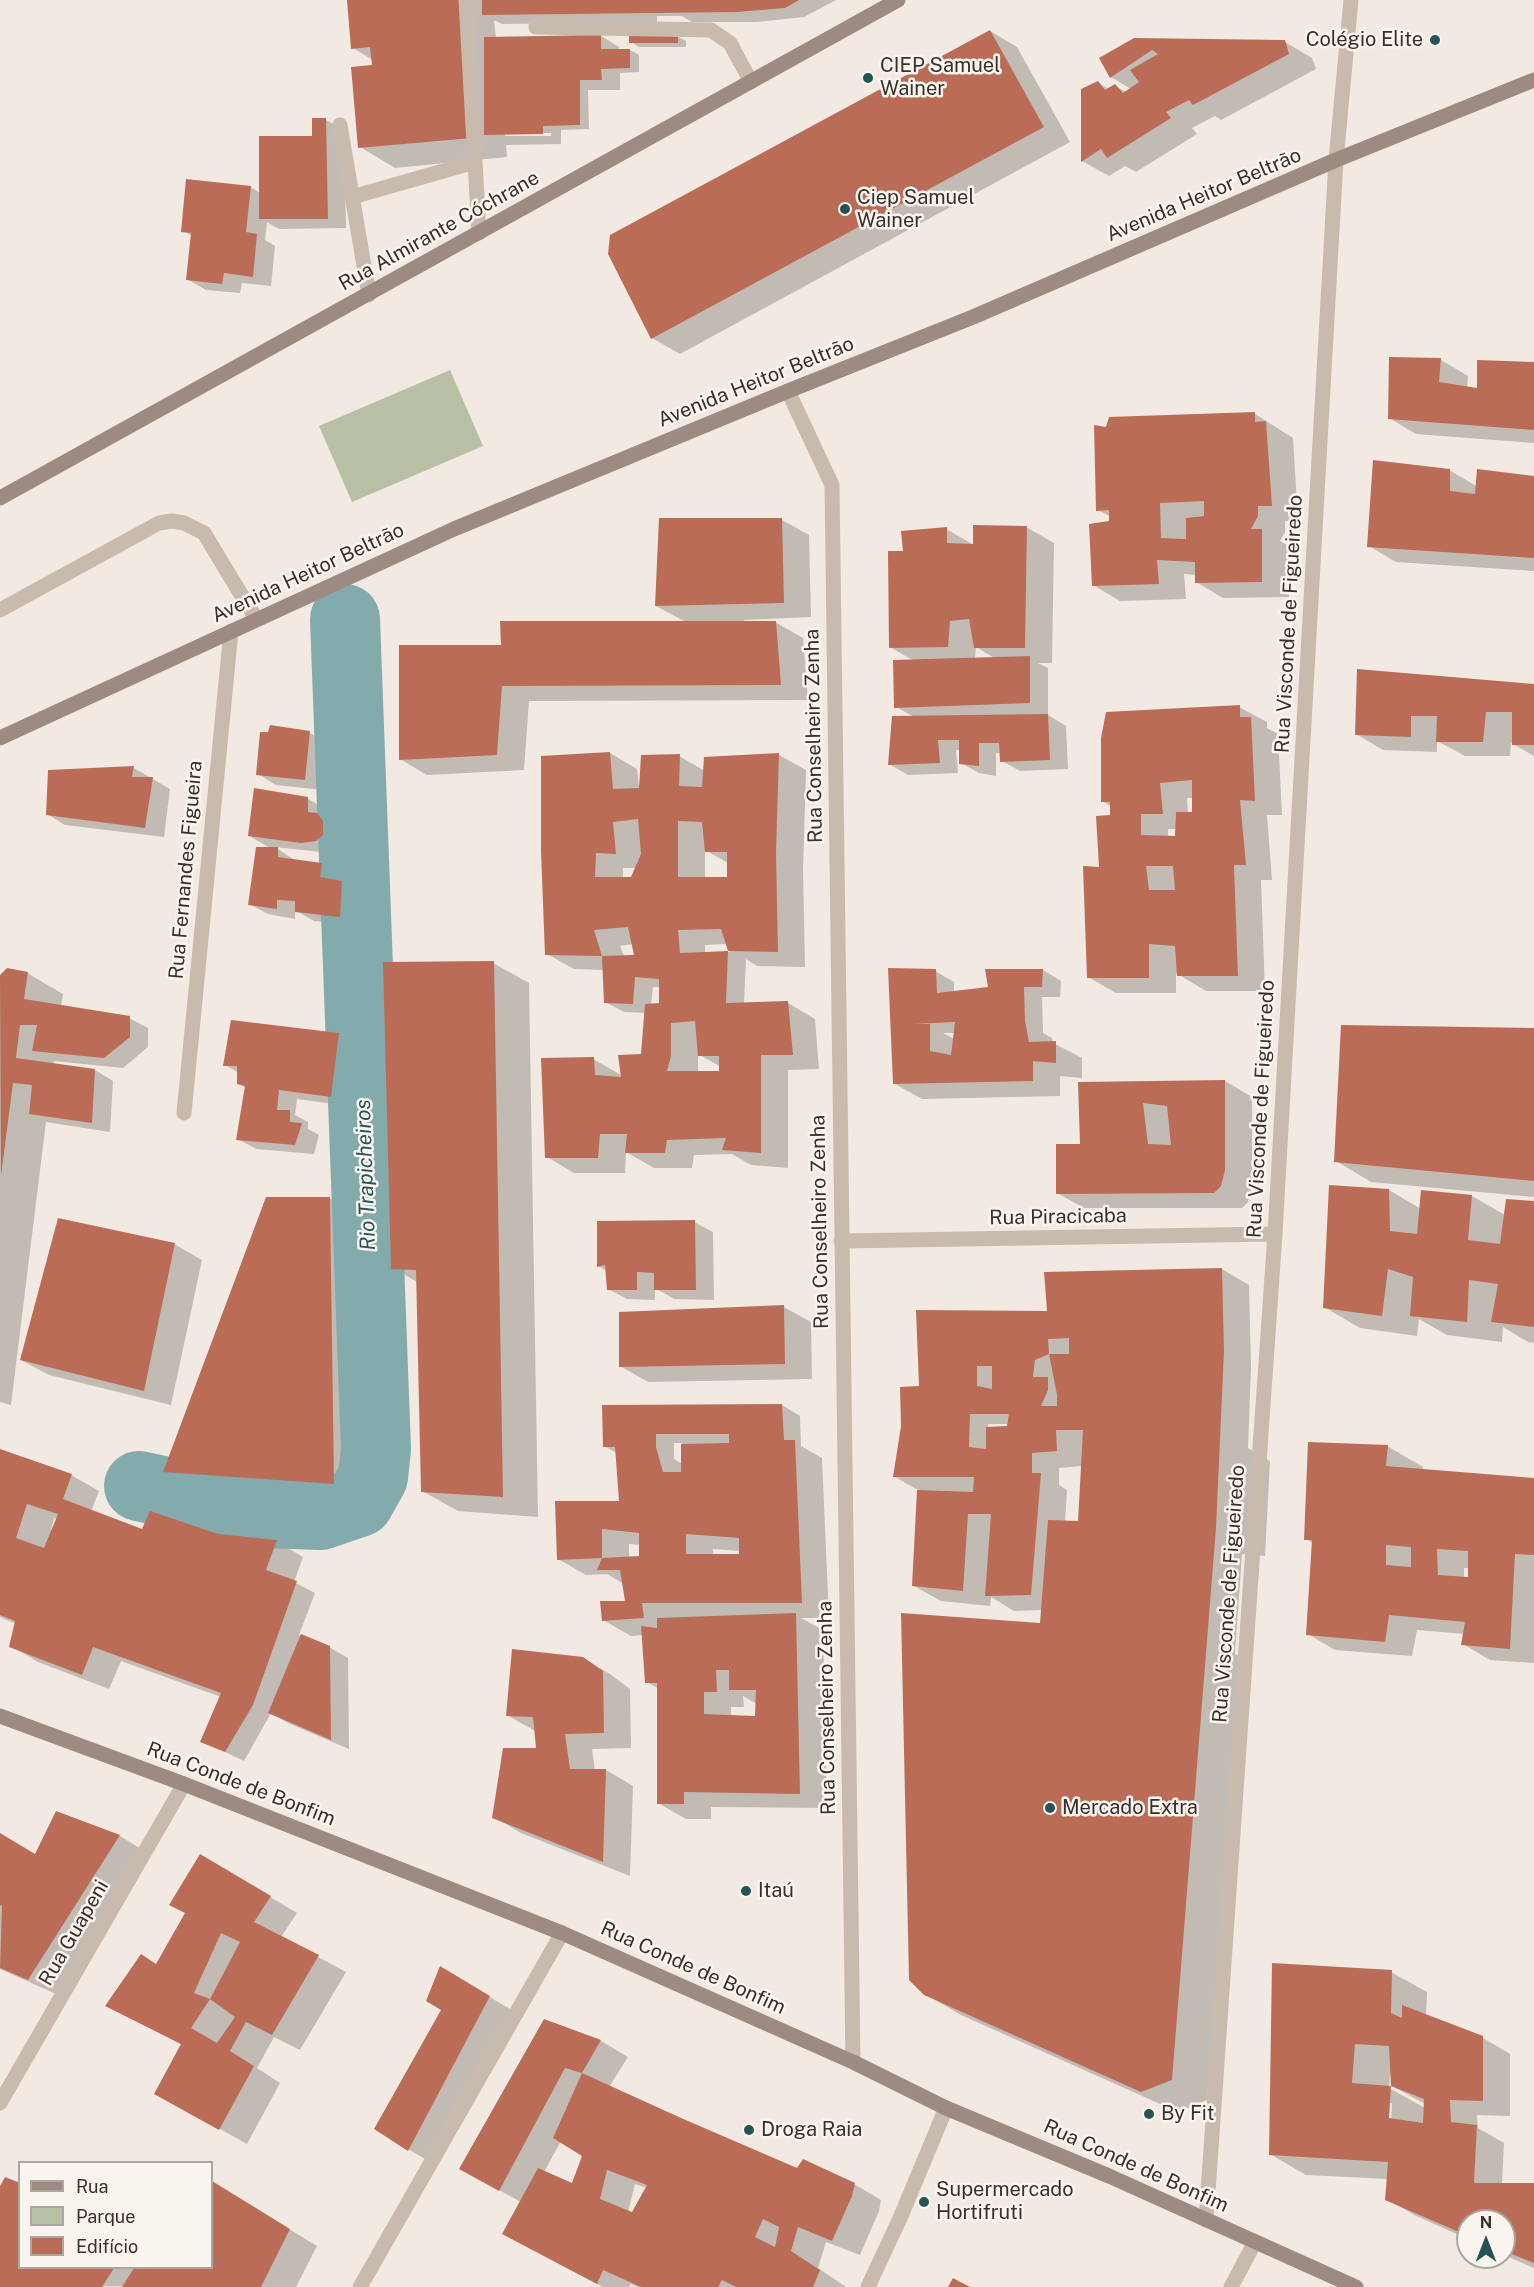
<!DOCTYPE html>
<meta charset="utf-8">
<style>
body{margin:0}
#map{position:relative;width:1534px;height:2287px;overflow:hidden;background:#f2eae2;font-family:"Public Sans",sans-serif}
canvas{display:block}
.legend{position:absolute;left:18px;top:2161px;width:195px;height:108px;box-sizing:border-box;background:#f9f4ee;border:2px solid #aca6a0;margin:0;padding:8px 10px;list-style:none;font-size:18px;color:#38302c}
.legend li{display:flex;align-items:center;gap:12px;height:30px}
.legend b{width:30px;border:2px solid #aca6a0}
.north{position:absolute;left:1456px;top:2209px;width:60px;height:60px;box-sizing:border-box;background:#f9f4ee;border:2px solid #aca6a0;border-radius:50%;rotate:0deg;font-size:16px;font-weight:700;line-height:24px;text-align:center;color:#38302c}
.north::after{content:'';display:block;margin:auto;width:21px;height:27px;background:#255457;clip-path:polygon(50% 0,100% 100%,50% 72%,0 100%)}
</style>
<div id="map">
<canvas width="1534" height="2287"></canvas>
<ul class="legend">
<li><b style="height:8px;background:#9d8a80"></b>Rua</li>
<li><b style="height:16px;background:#b7c0a3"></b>Parque</li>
<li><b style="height:16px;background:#bb6c56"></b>Edifício</li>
</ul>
<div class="north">N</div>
</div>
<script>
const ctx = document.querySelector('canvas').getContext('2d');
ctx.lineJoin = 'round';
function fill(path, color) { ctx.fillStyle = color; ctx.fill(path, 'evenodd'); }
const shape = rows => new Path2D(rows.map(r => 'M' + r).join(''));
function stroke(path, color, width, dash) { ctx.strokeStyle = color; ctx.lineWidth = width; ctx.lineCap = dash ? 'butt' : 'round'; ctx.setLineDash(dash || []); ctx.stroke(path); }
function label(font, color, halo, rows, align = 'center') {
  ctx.font = font + ' "Public Sans",sans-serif'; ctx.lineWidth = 5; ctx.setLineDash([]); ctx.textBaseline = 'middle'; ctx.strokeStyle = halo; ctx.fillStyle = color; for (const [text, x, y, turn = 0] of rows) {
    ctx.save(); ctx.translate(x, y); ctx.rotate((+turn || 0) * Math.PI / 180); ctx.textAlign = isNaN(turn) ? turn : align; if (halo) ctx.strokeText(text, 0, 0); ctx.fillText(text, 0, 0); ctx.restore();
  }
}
fill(shape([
 [450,370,483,446,352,502,319,426]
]), '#b7c0a3');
fill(shape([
 [348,0,836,0,804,17,757,22,692,22,682,16,657,16,657,22,502,24,494,20,496,38,601,36,619,47,619,50,630,50,639,55,639,72,620,73,620,90,588,90,589,129,561,130,561,144,506,145,507,157,395,168,360,147,374,67,373,60,353,48],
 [505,133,551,133,551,136,505,136],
 [990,31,1017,47,1070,142,680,354,652,338],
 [677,36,686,41,686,47,639,47,631,42],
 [1134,39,1285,42,1312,58,1316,69,1221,120,1215,116,1192,128,1197,134,1136,172,1125,166,1109,176,1082,161,1098,83,1109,89,1115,86,1126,92,1131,89,1111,77,1101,58],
 [314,120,326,120,344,130,346,228,279,229,267,222,265,240,275,246,271,286,242,283,240,293,206,290,187,279,192,236,183,231,251,187,260,193,314,137],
 [1441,360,1468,376,1467,388,1479,389,1534,363,1534,443,1416,434,1389,418],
 [1255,414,1293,438,1298,521,1285,521,1285,532,1280,541,1289,546,1289,597,1223,598,1196,582,1196,575,1184,574,1186,599,1120,601,1093,585,1111,522,1111,517,1098,510,1107,429],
 [1449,470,1478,487,1534,477,1534,571,1396,562,1369,546],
 [660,520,782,520,809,535,811,617,744,620,744,622,775,622,803,638,808,700,529,701,524,770,427,775,400,759,502,646,686,622,656,606],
 [1026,527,1054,543,1052,663,1038,663,1048,668,1048,715,1066,726,1068,769,1020,771,1002,761,1001,753,996,753,996,776,979,773,961,763,960,750,956,750,958,773,908,775,889,764,914,717,896,707,914,661,890,647,904,552,946,529,974,545],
 [976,647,996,659,975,659],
 [1358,671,1534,685,1534,756,1511,743,1510,756,1465,756,1437,741,1437,752,1383,750,1356,734],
 [1239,707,1267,722,1267,728,1278,734,1282,815,1267,815,1272,880,1261,880,1265,991,1206,991,1176,973,1176,993,1116,993,1088,977,1101,868,1112,816,1112,807,1102,801],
 [1187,798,1193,798,1193,813,1188,813],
 [1168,829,1177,829,1177,837,1168,837],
 [310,733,328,743,323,790,276,785,258,774],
 [610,753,637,769,639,786,679,756,705,771,779,755,806,770,803,870,805,967,757,966,746,959,744,1004,788,1003,815,1019,819,1069,788,1070,788,1168,751,1165,732,1154,694,1155,692,1168,654,1168,626,1152,625,1173,574,1173,547,1157,593,1059,623,1076,642,1055,645,1013,624,1012,605,1002,604,970,574,969,547,954],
 [705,850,728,863,728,878,705,878],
 [623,868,636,868,633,879,623,879],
 [633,944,636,956,624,956,620,946],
 [727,944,730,952,705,953,705,945],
 [653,987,660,987,665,1005,651,1005],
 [698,1054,721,1067,721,1072,698,1073],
 [134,768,170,789,164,837,65,825,47,814],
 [308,799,326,809,326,820,336,825,341,832,341,845,334,851,321,852,275,847,296,861,321,864,339,875,339,882,359,893,358,926,314,921,295,910,295,919,268,914,249,904,272,849,249,836],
 [493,963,529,983,538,1517,458,1511,422,1491,417,1282,393,1268],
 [8,969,27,973,63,994,61,1006,129,1018,148,1028,148,1047,123,1068,54,1061,54,1065,95,1070,113,1081,110,1132,46,1122,11,1405,0,1402,0,977],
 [1043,970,1061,981,1060,997,1042,997,1043,1033,1052,1038,1053,1043,1082,1058,1082,1078,1060,1076,1060,1096,922,1099,895,1084,893,1023,935,971,954,982,954,992,990,988],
 [943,1033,955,1033,954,1039],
 [1534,1030,1534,1197,1371,1182,1336,1161],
 [338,1035,356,1045,349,1106,297,1099,295,1115,308,1122,308,1129,319,1135,314,1154,256,1149,238,1139,246,1088,239,1084,239,1073,225,1065],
 [1225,1081,1252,1097,1252,1186,1248,1202,1242,1208,1084,1208,1057,1193,1082,1146,1079,1084],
 [1389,1190,1421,1209,1422,1192,1472,1196,1505,1215,1534,1203,1534,1343,1528,1342,1503,1327,1502,1342,1447,1335,1419,1319,1417,1336,1360,1328,1324,1307],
 [329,1198,365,1219,369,1504,200,1492,165,1471],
 [694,1222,713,1232,714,1300,674,1299,655,1288,655,1300,627,1299,608,1289,607,1271,598,1266],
 [174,1244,202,1260,171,1405,49,1375,21,1360],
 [1222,1269,1249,1285,1251,1367,1248,1448,1270,1461,1265,1556,1242,1554,1235,1654,1243,1658,1207,2100,1178,2112,961,2015,925,1994,1048,1626,1042,1610,1014,1611,991,1597,990,1606,941,1601,914,1586,918,1490,895,1477,926,1388,1048,1313],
 [988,1424,1009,1424,1014,1427,988,1429],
 [1082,1466,1085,1523,1065,1522,1067,1490,1059,1485,1059,1468],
 [784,1307,811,1322,812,1379,648,1382,620,1366],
 [782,1405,800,1416,801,1446,822,1458,829,1618,801,1618,823,1630,827,1808,711,1807,711,1819,686,1819,658,1803,659,1689,647,1682,643,1635,631,1636,603,1620,627,1602,624,1584,607,1574,586,1575,558,1559,620,1503,617,1453,604,1446,604,1407],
 [674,1443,682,1443,682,1464,674,1459],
 [629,1544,641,1545,641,1557,629,1558],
 [713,1549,740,1551,740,1555,713,1555],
 [743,1696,757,1704,757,1718,731,1717,731,1707,744,1707],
 [1387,1446,1423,1467,1423,1471,1534,1480,1534,1663,1490,1660,1463,1644,1465,1634,1417,1630,1412,1656,1335,1650,1308,1634,1314,1544,1306,1539],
 [1464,1568,1470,1568,1470,1578,1464,1578],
 [0,1451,71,1475,99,1491,91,1512,143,1531,276,1541,303,1557,294,1582,315,1593,299,1635,329,1647,348,1658,349,1749,288,1723,271,1713,244,1761,202,1741,221,1697,121,1661,109,1689,38,1662,11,1646,16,1624,0,1617],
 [54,1518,58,1519,53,1531,51,1530],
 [582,1658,610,1674,630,1689,631,1748,592,1749,595,1770,606,1770,633,1786,630,1876,521,1833,494,1817,538,1750,535,1731,507,1715],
 [57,1813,120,1836,146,1852,56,1994,0,1969,0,1835,36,1856],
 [228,1872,297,1913,281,1937,346,1972,300,2050,274,2037,257,2068,280,2083,247,2144,156,2093,182,2045,107,2005,157,1965],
 [440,1968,517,2013,435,2165,408,2149,443,2010],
 [1391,1972,1427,1992,1426,2016,1483,2038,1510,2054,1510,2116,1477,2115,1478,2128,1504,2143,1502,2184,1534,2184,1534,2268,1504,2255,1504,2221,1468,2221,1468,2239,1414,2215,1387,2199,1388,2179,1306,2175,1270,2154],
 [1390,2073,1392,2073,1392,2086,1425,2104,1425,2108,1389,2088],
 [1389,2103,1392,2103,1391,2123,1388,2123],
 [545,2021,601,2041,628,2057,609,2087,797,2169,854,2184,881,2200,879,2211,860,2255,826,2242,818,2268,846,2287,637,2287,631,2284,629,2287,603,2287,531,2249,521,2202,488,2184],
 [561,2141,583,2155,573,2185,544,2172],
 [635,2184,647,2188,633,2214,628,2212],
 [212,2182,317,2246,296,2287,0,2286,0,2189,20,2268,212,2268]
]), '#0003');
stroke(shape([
 [139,1486,263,1513,321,1515,359,1502,373,1477,376,1449,345,619]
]), '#83abac', 70);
fill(shape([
 [347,0,459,0,472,138,358,148,351,67,372,65,370,47,351,49],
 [482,0,799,0,785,8,737,12,482,15],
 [990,30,1044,127,651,339,608,254,610,235],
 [629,34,678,34,678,43,629,43],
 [601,35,601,49,630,49,630,68,601,69,602,80,580,80,580,125,543,126,543,134,484,135,484,37],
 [1134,38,1285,40,1289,54,1193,105,1189,100,1166,112,1171,118,1107,158,1101,149,1081,162,1081,89,1098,81,1105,90,1115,84,1123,93,1139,82,1130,70,1158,54,1152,50,1110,78,1099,58],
 [312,118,326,118,328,219,259,219,259,136,312,136],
 [186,179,251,186,246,232,257,234,253,277,224,273,222,284,186,280,191,233,181,232],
 [1389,357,1441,358,1439,382,1477,388,1477,360,1534,362,1534,430,1388,419],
 [1255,412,1255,422,1266,421,1272,506,1258,506,1258,516,1251,529,1262,529,1262,582,1195,583,1195,562,1157,560,1159,584,1092,586,1089,524,1109,521,1109,510,1096,511,1094,425,1106,427,1109,417],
 [1204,501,1204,516,1186,518,1186,539,1161,538,1160,503],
 [1373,460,1450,469,1450,491,1475,494,1477,469,1534,476,1534,558,1367,547],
 [659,518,782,518,784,603,655,606],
 [973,525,1027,526,1025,648,974,648,969,619,950,621,948,647,889,648,888,551,903,551,901,531,947,527,947,543,973,544],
 [500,621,776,621,781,685,502,686,497,755,399,760,399,645,501,645],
 [1030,656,1030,703,894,708,893,660],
 [1357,669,1534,684,1534,745,1512,745,1512,712,1486,712,1483,742,1436,742,1437,716,1411,716,1411,737,1355,735],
 [1240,705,1240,717,1251,717,1255,801,1240,800,1246,865,1234,865,1238,976,1177,976,1175,946,1149,944,1149,978,1087,978,1083,866,1099,867,1096,816,1110,815,1110,802,1101,802,1101,738,1106,712],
 [1192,780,1192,812,1176,812,1175,836,1141,835,1141,814,1163,814,1160,783],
 [1146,866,1173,866,1175,890,1149,890],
 [1048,714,1050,760,1000,762,999,743,979,743,979,766,959,764,959,740,938,740,940,763,888,765,892,716],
 [270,725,310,731,305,780,256,775,260,732,268,732],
 [610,752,613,789,639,788,641,755,680,754,679,786,702,787,704,757,779,753,776,853,778,952,728,951,721,929,678,930,680,953,728,951,726,1003,788,1001,793,1055,761,1055,761,1153,722,1150,726,1138,667,1140,665,1153,625,1153,627,1134,600,1134,598,1158,545,1158,541,1058,594,1057,595,1075,621,1077,618,1055,641,1054,645,1004,659,1003,659,979,635,977,633,1004,604,1003,602,956,634,955,628,927,594,930,602,956,545,955,541,851,541,756],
 [638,819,641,854,631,877,595,877,596,853,616,854,613,822],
 [678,821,702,822,705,852,727,852,727,877,678,877],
 [695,1021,698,1056,719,1056,719,1071,667,1071,671,1056,671,1023],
 [134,766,132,777,153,777,145,828,46,815,48,770],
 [254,788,308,797,308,812,317,813,323,821,323,835,316,841,301,843,248,836],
 [256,847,278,847,278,857,322,863,320,877,342,881,340,917,295,912,295,901,277,900,277,909,248,905],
 [494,961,503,1497,421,1492,416,1270,391,1269,383,962],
 [7,968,28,972,24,999,130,1016,130,1037,104,1058,32,1051,37,1025,20,1025,16,1058,95,1069,92,1123,29,1114,32,1085,13,1083,1,1176,0,975],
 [888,968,936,969,937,993,988,987,985,969,1043,969,1042,987,1024,987,1025,1021,1029,1042,1056,1041,1056,1063,1033,1061,1033,1081,893,1084],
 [955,1022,951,1055,930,1051,930,1024,914,1024],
 [231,1020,339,1033,331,1097,279,1090,277,1110,290,1110,290,1122,302,1123,295,1145,236,1140,245,1086,237,1084,237,1066,223,1066],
 [1341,1025,1534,1028,1534,1181,1334,1162],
 [1225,1080,1225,1170,1221,1186,1214,1193,1056,1194,1056,1144,1080,1144,1078,1082],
 [1143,1103,1167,1106,1171,1145,1148,1144],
 [1329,1185,1389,1189,1390,1231,1417,1234,1421,1190,1472,1195,1468,1240,1500,1244,1506,1199,1534,1201,1534,1327,1491,1322,1498,1284,1469,1280,1467,1322,1410,1316,1413,1277,1388,1269,1382,1316,1323,1308],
 [266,1197,330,1197,334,1484,163,1472],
 [58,1218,175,1243,144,1391,20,1360],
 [695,1220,696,1290,654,1290,654,1273,637,1272,637,1290,607,1290,605,1265,597,1267,597,1221],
 [1222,1268,1224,1351,1216,1528,1172,2080,1141,2092,924,1995,909,1980,901,1613,1040,1623,1048,1520,1078,1521,1083,1430,1056,1430,1057,1451,1032,1453,1032,1473,1041,1473,1031,1595,985,1596,991,1514,968,1514,963,1591,912,1586,917,1490,973,1492,974,1477,893,1477,901,1426,900,1387,919,1386,916,1310,1047,1311,1044,1272],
 [1069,1338,1069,1354,1049,1354,1057,1395,1057,1406,1041,1406,1048,1390,1048,1377,1033,1377,1035,1360,1049,1354,1048,1339],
 [977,1366,992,1366,992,1389,977,1386],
 [970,1414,1009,1414,1007,1426,986,1427,986,1449,969,1447],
 [784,1305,785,1364,619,1367,619,1312],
 [782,1404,784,1440,795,1440,802,1603,642,1603,644,1618,602,1621,600,1601,625,1601,620,1570,597,1570,602,1558,639,1556,639,1533,602,1529,602,1558,557,1560,555,1501,619,1501,615,1447,603,1447,602,1405],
 [656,1434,729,1434,729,1443,681,1444,681,1472,663,1472,656,1447],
 [686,1534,739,1538,739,1554,686,1554],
 [1308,1442,1388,1445,1386,1466,1534,1478,1534,1555,1515,1554,1510,1649,1461,1645,1465,1622,1389,1615,1385,1642,1306,1635,1312,1540,1304,1540],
 [1386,1545,1411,1547,1411,1567,1386,1565],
 [1437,1549,1468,1551,1468,1577,1438,1575],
 [0,1449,72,1474,63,1499,142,1529,150,1511,218,1534,277,1540,266,1570,297,1581,253,1705,225,1752,200,1742,221,1693,93,1647,82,1675,9,1647,15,1621,0,1615],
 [27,1504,58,1514,44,1548,16,1538],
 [796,1613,800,1794,684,1792,684,1804,657,1804,657,1683,645,1683,641,1626,657,1628,657,1618],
 [716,1670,729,1670,729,1690,756,1690,755,1716,704,1714,704,1692,717,1692],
 [301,1634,330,1646,331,1740,268,1713],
 [512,1649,583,1657,603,1671,604,1733,565,1734,570,1769,606,1769,603,1862,492,1818,503,1748,536,1748,533,1717,506,1716],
 [56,1811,120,1835,28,1980,0,1968,2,1906,0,1905,0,1833,35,1854],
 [200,1854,271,1896,254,1922,319,1955,272,2035,246,2022,230,2051,254,2066,219,2130,154,2094,181,2044,105,2006,141,1954,156,1964,185,1913,169,1905],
 [221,1933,240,1942,210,1999,194,1993],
 [210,1999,235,2017,217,2043,191,2028],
 [1272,1963,1392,1970,1391,2013,1402,2018,1402,2005,1483,2036,1483,2101,1450,2100,1451,2122,1477,2125,1474,2183,1534,2183,1534,2263,1504,2251,1504,2221,1468,2221,1468,2236,1385,2200,1388,2162,1269,2155],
 [1355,2044,1389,2046,1391,2086,1352,2083],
 [1391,2086,1424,2099,1423,2123,1389,2118],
 [440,1966,490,1996,408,2151,374,2129,441,2010,426,2001],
 [544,2019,601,2040,582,2073,565,2068,499,2191,459,2169],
 [582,2073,681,2118,797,2168,803,2159,855,2183,852,2196,832,2241,798,2227,791,2251,820,2270,813,2287,736,2287,722,2280,718,2287,641,2287,603,2270,597,2284,502,2234,538,2168,572,2183,582,2156,553,2138],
 [607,2170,647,2185,632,2212,600,2199],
 [763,2219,779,2227,775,2247,755,2237],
 [5,2177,20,2183,20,2268,114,2268,102,2287,0,2287,0,2186],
 [212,2181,290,2229,261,2287,122,2287,134,2268,212,2268],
 [953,2278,970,2287,948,2287]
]), '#bb6c56');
stroke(shape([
 [466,0,479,233],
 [536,27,711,30,730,43,751,82],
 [340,125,369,295],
 [352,197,475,162],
 [0,610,159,523,172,521,184,523,204,533,256,619],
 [360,2287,562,1933],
 [868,2287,901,2216,946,2108],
 [1231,2287,1255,2242]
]), '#c9baae', 15);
stroke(shape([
 [788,391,832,485,853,2062],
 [184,1113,231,631],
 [841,1241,1275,1234],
 [0,2103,184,1784],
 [1206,2220,1275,1234,1336,160,1351,0]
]), '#c9baae', 15);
stroke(shape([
 [0,498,898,0],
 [0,738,454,529,788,391,973,317,1336,160,1534,80],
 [0,1716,184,1784,562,1933,853,2062,946,2108,1109,2176,1356,2287]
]), '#9d8a80', 15);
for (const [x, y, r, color] of [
 [1435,40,6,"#255457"],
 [868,78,6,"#255457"],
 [845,209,6,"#255457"],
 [1050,1808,6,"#255457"],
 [746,1891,6,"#255457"],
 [1149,2114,6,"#255457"],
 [749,2130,6,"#255457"],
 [924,2202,6,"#255457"]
]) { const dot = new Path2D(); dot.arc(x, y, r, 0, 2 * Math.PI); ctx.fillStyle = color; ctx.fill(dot); stroke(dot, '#f9f4ee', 2); }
label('20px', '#38302c', '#f9f4ee', [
 ["Colégio Elite",1423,40,"right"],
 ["CIEP Samuel",880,66],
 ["Wainer",880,89],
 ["Ciep Samuel",857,198],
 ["Wainer",857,221],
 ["Mercado Extra",1062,1808],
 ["Itaú",758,1891],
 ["By Fit",1161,2114],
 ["Droga Raia",761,2130],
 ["Supermercado",936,2190],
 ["Hortifruti",936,2213]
], 'left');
label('20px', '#38302c', '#f9f4ee', [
 ["Avenida Heitor Beltrão",1204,195,-23],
 ["Rua Almirante Cóchrane",439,231,-29],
 ["Avenida Heitor Beltrão",756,382,-22],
 ["Avenida Heitor Beltrão",308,573,-25],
 ["Rua Visconde de Figueiredo",1289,624,-87],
 ["Rua Conselheiro Zenha",814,736,-91],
 ["Rua Fernandes Figueira",186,870,-85],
 ["Rua Visconde de Figueiredo",1261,1109,-87],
 ["Rua Piracicaba",1058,1217,-1],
 ["Rua Conselheiro Zenha",820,1222,-91],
 ["Rua Visconde de Figueiredo",1229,1594,-86],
 ["Rua Conselheiro Zenha",827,1708,-91],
 ["Rua Conde de Bonfim",241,1784,21],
 ["Rua Guapeni",74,1933,-60],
 ["Rua Conde de Bonfim",693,1968,24],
 ["Rua Conde de Bonfim",1136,2166,24]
]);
label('italic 21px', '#255457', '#f9f4ee', [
 ["Rio Trapicheiros",366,1175,-92]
]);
</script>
